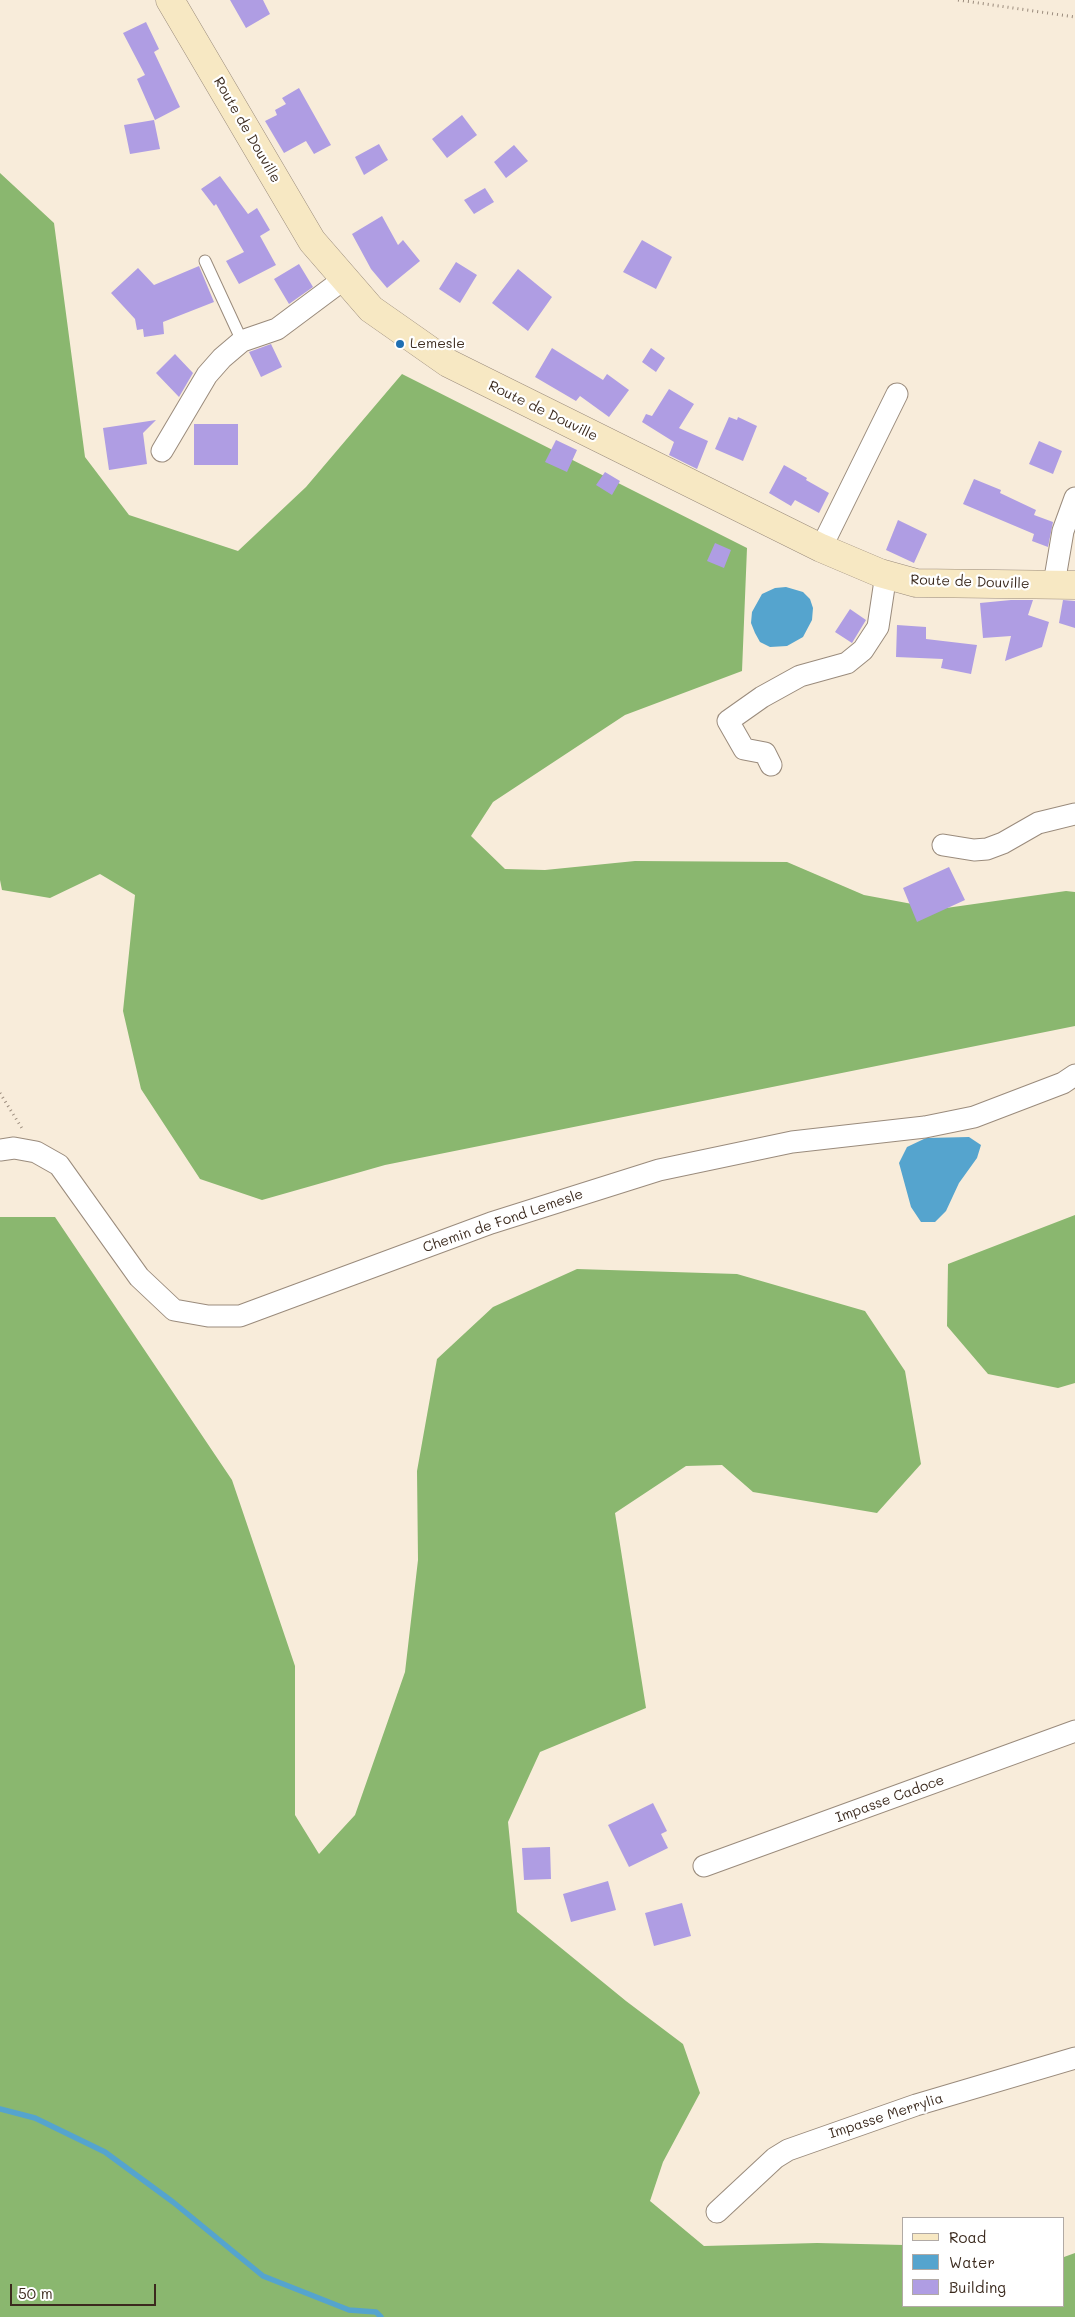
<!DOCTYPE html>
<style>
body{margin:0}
#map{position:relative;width:1075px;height:2317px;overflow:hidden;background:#f8ecda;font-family:Mali,sans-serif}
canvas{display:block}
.legend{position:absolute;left:902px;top:2217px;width:162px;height:90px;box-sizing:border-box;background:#fff;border:1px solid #b1aaa5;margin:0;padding:6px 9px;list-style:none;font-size:15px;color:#3b2a1e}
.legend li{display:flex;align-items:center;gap:10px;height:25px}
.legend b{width:25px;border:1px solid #b1aaa5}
.scale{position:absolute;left:10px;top:2284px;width:146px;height:22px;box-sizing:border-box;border:2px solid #3b2a1e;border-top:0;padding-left:6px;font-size:15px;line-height:18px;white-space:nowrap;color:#3b2a1e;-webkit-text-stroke:4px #fff;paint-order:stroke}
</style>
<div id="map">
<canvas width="1075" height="2317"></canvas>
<ul class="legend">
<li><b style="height:6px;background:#f7e8c3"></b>Road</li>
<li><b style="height:14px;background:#55a4ce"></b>Water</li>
<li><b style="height:14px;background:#af9de3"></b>Building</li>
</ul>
<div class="scale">50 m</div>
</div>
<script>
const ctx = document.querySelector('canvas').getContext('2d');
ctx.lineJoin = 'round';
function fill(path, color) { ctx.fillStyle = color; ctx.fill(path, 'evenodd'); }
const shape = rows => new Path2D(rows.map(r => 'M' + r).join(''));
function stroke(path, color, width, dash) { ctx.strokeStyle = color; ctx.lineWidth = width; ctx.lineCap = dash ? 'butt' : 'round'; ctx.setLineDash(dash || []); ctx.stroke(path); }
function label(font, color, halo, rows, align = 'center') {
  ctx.font = font + ' Mali,sans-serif'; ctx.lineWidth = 4.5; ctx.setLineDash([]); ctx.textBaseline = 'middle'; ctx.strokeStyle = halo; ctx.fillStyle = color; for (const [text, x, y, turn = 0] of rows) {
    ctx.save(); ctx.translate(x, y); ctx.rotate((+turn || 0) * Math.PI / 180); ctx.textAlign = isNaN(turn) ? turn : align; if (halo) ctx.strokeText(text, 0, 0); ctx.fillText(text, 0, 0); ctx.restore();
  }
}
fill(shape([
 [0,173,54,223,85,457,129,515,238,551,306,487,402,374,747,548,742,671,625,715,493,802,471,836,505,869,545,870,635,861,787,862,864,895,939,909,1066,891,1075,892,1075,1026,385,1165,262,1200,200,1179,141,1089,123,1011,135,895,100,874,50,898,2,890,0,880],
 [1075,1215,1075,1383,1058,1388,988,1374,947,1326,948,1264],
 [0,1217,55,1217,232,1480,295,1666,295,1815,319,1854,355,1815,405,1672,418,1560,417,1471,437,1359,493,1307,577,1269,737,1274,865,1311,905,1371,921,1464,877,1513,753,1492,722,1465,686,1466,615,1513,646,1708,540,1752,508,1822,517,1912,626,2001,683,2044,700,2093,663,2162,650,2201,704,2246,817,2243,904,2245,904,2306,1064,2306,1064,2257,1075,2253,1075,2317,0,2317]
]), '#8ab76f');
fill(shape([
 [786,587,803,592,810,599,813,608,812,620,803,637,787,646,770,647,760,642,755,633,751,623,752,612,762,594,775,588],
 [969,1137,981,1145,977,1158,959,1183,946,1211,935,1222,921,1222,911,1207,899,1163,907,1147,926,1138]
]), '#55a4ce');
stroke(shape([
 [0,2109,35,2118,105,2152,173,2202,263,2276,349,2310,376,2312,381,2317]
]), '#55a4ce', 5.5);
fill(shape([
 [230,0,263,0,270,14,246,28],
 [146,22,159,49,154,52,180,107,155,120,137,79,145,75,123,33],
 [299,88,331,145,314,154,306,141,284,153,265,121,277,115,275,110,286,104,282,98],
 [462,115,477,135,447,158,432,139],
 [154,120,160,149,130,154,124,125],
 [379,144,388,160,364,175,355,157],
 [514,145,528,161,506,178,494,162],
 [220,176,248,214,257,208,270,230,260,236,276,265,239,284,226,261,244,252,216,204,214,206,201,189],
 [485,188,494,202,474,214,464,200],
 [382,216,398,245,403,240,420,261,387,288,371,269,352,234],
 [642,240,672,257,656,289,623,272],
 [456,262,477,275,460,303,439,289],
 [299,264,313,287,289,304,274,279],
 [199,266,214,302,163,322,164,334,144,337,143,329,137,330,135,319,111,293,138,268,154,285],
 [518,269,552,297,528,331,492,303],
 [271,344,282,367,261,377,249,352],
 [552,348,603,380,607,374,629,390,609,417,580,396,576,401,535,377],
 [651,348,665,358,656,372,642,362],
 [175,354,193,373,179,397,156,373],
 [669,389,694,404,679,428,708,441,697,469,669,455,674,442,642,422,646,414,652,416],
 [729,417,737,420,738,417,757,426,743,461,715,449],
 [156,420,143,433,147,464,109,470,103,428],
 [194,424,238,424,238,465,194,465],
 [556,440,577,450,567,472,545,462],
 [1039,441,1062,451,1053,474,1029,464],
 [784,465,807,478,806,480,829,493,819,513,795,500,791,506,769,493],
 [605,472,620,481,612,495,596,485],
 [974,479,1001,490,1000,493,1036,510,1034,515,1053,522,1048,547,1032,541,1034,534,963,504],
 [898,520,927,534,914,563,886,550],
 [715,543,731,550,724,568,707,561],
 [1011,600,1033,600,1028,615,1049,622,1042,647,1005,661,1011,636,983,638,980,603],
 [1063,600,1075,601,1075,628,1059,623],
 [850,609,866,620,852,643,835,632],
 [897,625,926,627,926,639,977,645,971,674,941,668,943,659,896,657],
 [949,867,965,900,917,922,903,888],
 [653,1803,667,1831,661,1834,668,1848,629,1867,608,1825],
 [550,1847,551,1879,524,1880,522,1848],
 [608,1881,616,1910,571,1922,563,1894],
 [682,1903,691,1936,654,1946,645,1913]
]), '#af9de3');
const lane = shape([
 [205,261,242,341]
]);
const street = shape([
 [162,451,207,375,222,358,242,341,277,329,344,279],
 [821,548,897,394],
 [1054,584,1063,531,1075,498],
 [771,765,765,753,744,749,728,721,762,697,800,676,847,663,863,650,878,627,886,574],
 [943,845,974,850,987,849,1003,843,1038,823,1075,814],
 [0,1150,14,1148,36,1152,59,1165,139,1277,174,1310,208,1316,240,1316,491,1223,659,1170,792,1142,925,1127,974,1117,1063,1083,1075,1075],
 [704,1866,1075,1731],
 [717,2212,775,2158,788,2150,916,2105,1075,2058]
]);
const secondary = shape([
 [170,0,312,241,371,309,448,363,821,548,880,573,916,583,1075,585]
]);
stroke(lane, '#9a8b7c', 13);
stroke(street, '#9a8b7c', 23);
stroke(secondary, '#9a8b7c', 29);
stroke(shape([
 [958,0,1075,17],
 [0,1093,23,1130]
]), '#9a8b7c', 3, [1, 4]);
stroke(lane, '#fff', 11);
stroke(street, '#fff', 21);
stroke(secondary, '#f7e8c3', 28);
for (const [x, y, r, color] of [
 [400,344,5,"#1f6fb2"]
]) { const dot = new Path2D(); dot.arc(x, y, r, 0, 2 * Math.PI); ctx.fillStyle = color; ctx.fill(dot); stroke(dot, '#fff', 2); }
label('14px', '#3b2a1e', '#fff', [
 ["Route de Douville",247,130,60],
 ["Route de Douville",543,411,26],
 ["Route de Douville",970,582,2],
 ["Chemin de Fond Lemesle",503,1221,-19],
 ["Impasse Cadoce",890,1799,-20],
 ["Impasse Merrylia",886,2116,-18]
]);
label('14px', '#3b2a1e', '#fff', [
 ["Lemesle",410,344]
], 'left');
</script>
